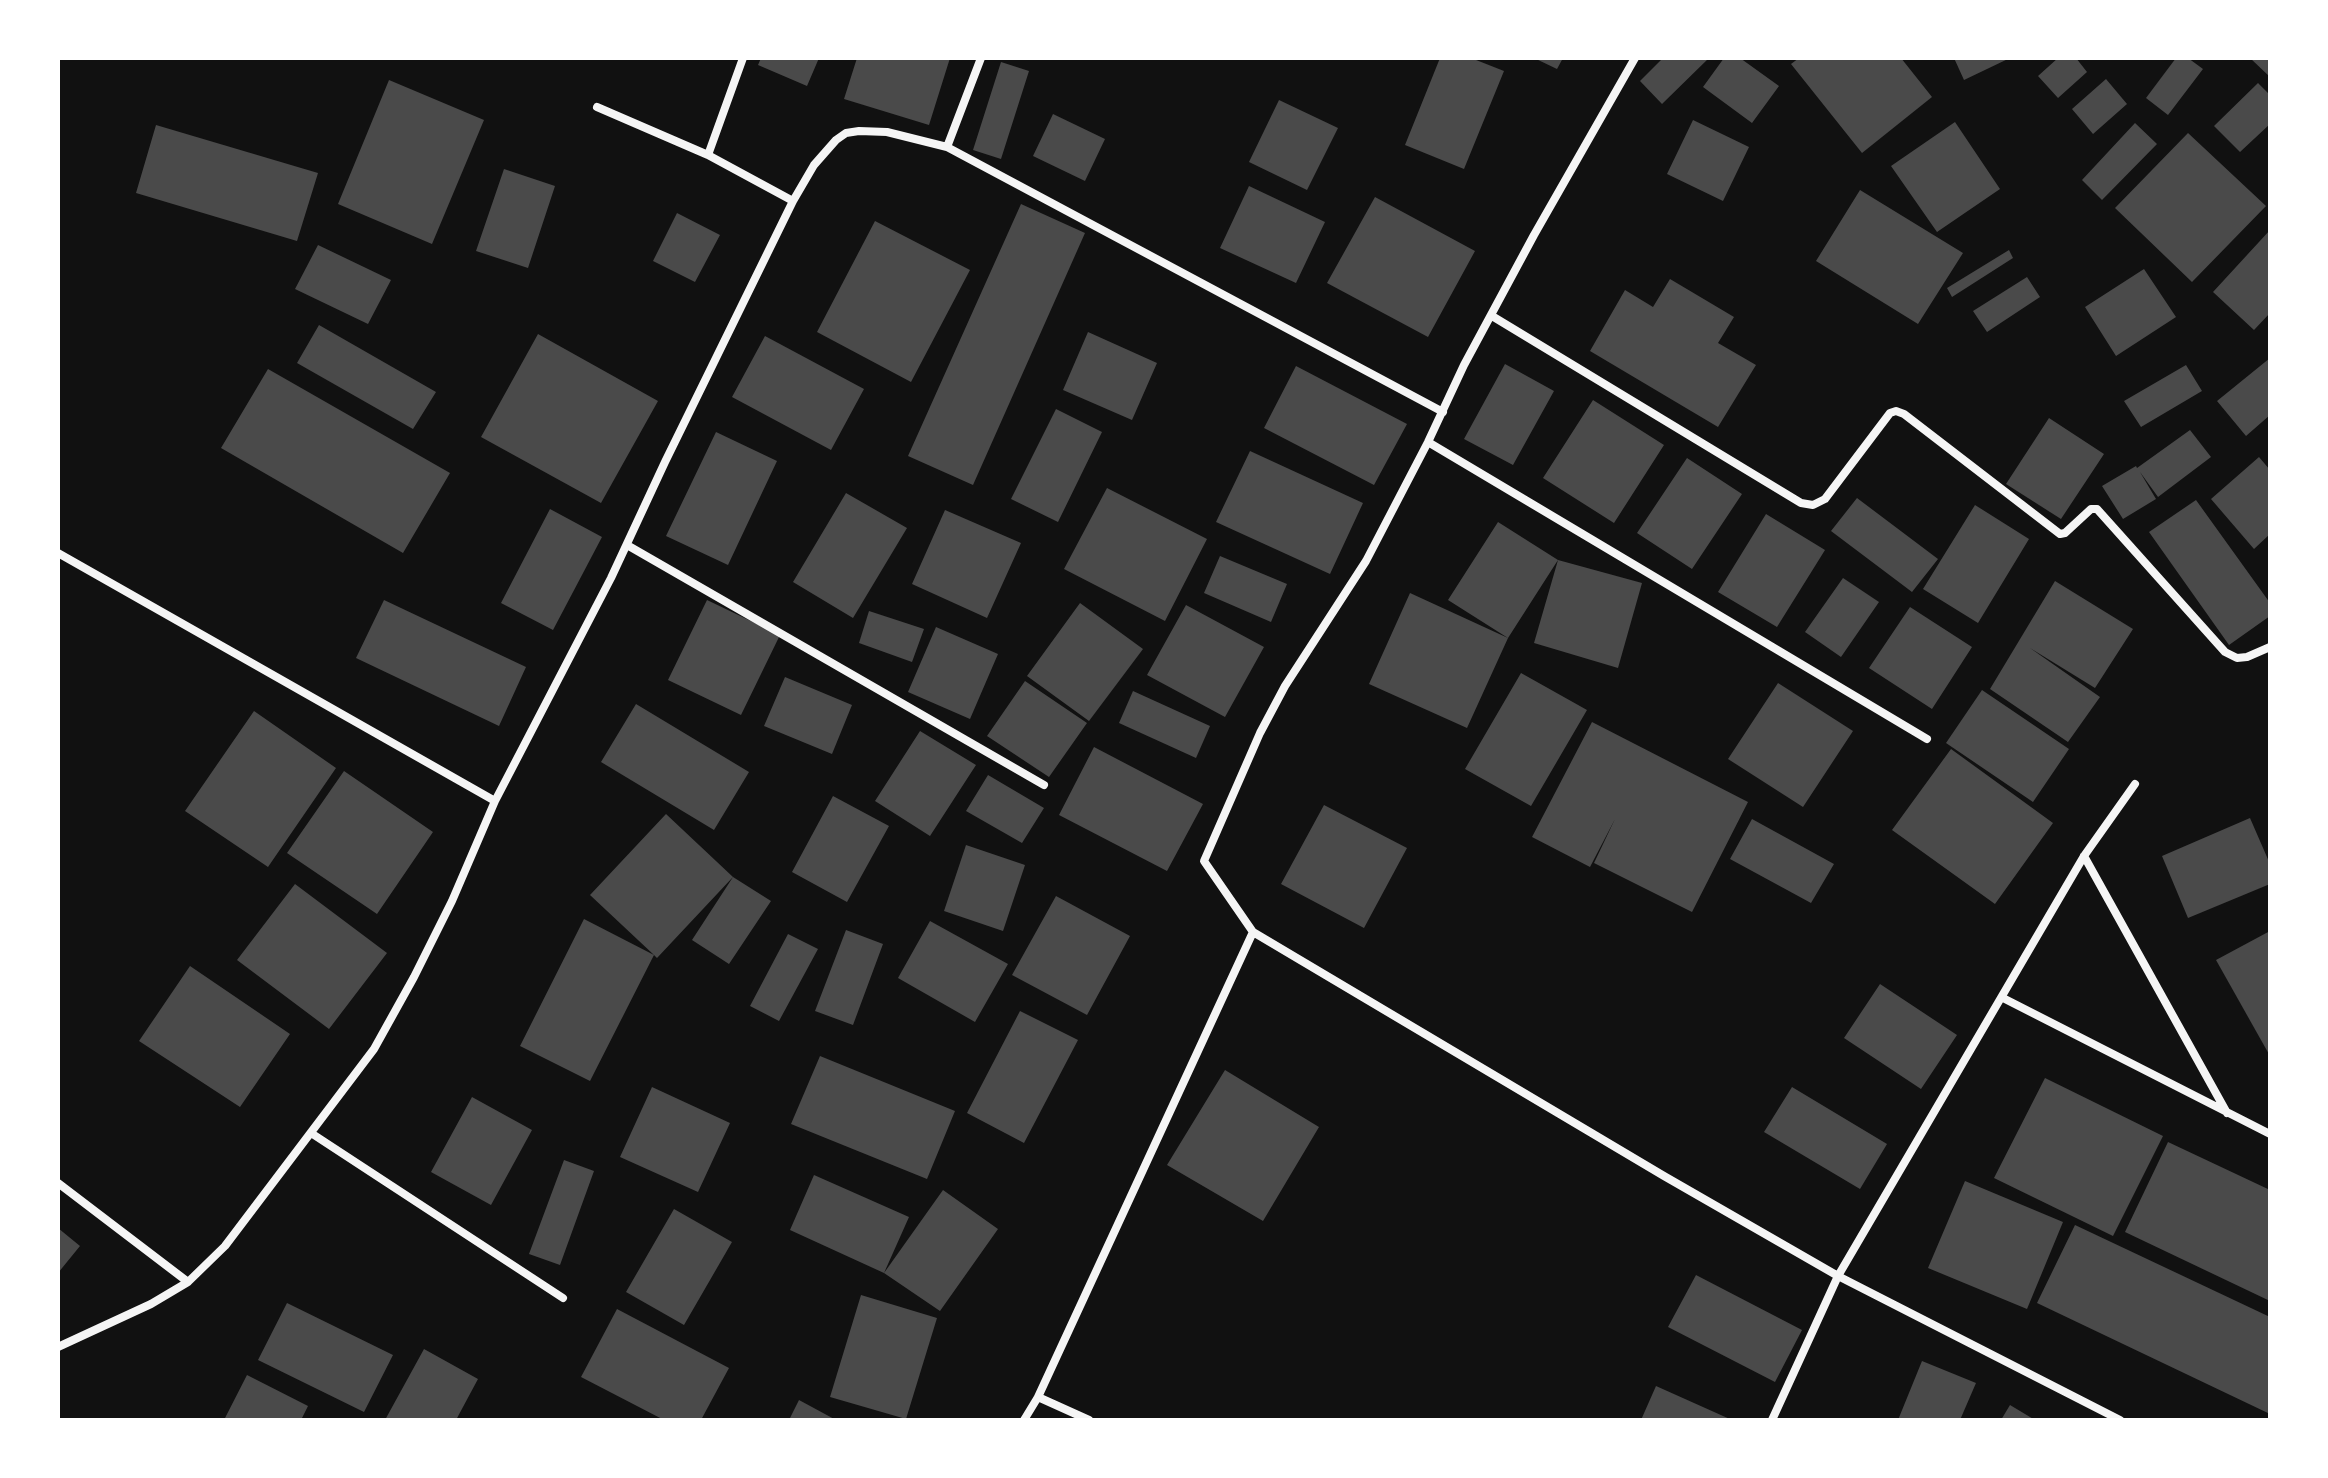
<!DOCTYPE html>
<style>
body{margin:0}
#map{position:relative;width:2328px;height:1478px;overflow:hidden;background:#111;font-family:Roboto,sans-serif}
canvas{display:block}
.frame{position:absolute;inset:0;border:60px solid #fff;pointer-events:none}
</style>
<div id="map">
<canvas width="2328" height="1478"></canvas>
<div class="frame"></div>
</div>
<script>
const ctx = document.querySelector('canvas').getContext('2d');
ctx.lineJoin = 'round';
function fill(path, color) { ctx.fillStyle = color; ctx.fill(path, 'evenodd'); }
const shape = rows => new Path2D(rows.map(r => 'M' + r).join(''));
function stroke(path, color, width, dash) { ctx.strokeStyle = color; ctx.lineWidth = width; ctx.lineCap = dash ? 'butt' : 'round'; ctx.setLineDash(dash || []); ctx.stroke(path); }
fill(shape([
 [761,58,819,58,807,86,758,65],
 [857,58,950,58,929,125,844,99],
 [1440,58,1471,58,1504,71,1464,169,1405,145],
 [1534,58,1563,58,1557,69],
 [1663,58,1709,58,1662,104,1640,81],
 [1724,58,1740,58,1779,86,1752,123,1703,87],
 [1799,58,1901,58,1932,97,1862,153,1791,64],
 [1954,58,2010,58,1964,80],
 [2058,58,2076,58,2087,72,2058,98,2038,76],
 [2176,58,2188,58,2203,69,2168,115,2146,98],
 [2250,58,2270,58,2270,77],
 [1001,62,1029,71,1001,159,973,150],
 [2106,79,2127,104,2093,134,2072,109],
 [389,80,484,120,432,244,338,204],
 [2258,83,2270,95,2270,124,2240,152,2214,126],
 [1279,100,1338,128,1307,190,1249,162],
 [1053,114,1105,139,1085,181,1033,156],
 [1693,120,1749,147,1723,201,1667,174],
 [1955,122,2000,189,1937,232,1891,166],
 [2135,123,2157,144,2102,200,2082,180],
 [156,125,318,173,297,241,136,193],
 [2188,133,2266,206,2192,282,2115,208],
 [504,169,555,186,528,268,476,251],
 [1249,186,1325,222,1296,283,1220,248],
 [1860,190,1963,253,1918,324,1816,261],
 [1375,197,1475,251,1428,337,1327,283],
 [1021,204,1085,233,973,485,908,456],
 [677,213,720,235,695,282,653,261],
 [875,221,970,270,911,382,817,332],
 [2270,230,2270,313,2254,330,2213,292],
 [318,245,391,280,368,324,295,289],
 [2009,250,2013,258,1952,297,1947,288],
 [2144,269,2176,317,2116,356,2085,307],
 [2027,277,2040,297,1987,332,1973,311],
 [1670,279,1734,317,1718,343,1756,365,1718,427,1590,351,1625,290,1653,307],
 [319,325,436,392,413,429,297,363],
 [1088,332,1157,363,1132,420,1063,390],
 [538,334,658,401,601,503,481,437],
 [765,336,864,389,831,450,732,397],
 [2270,358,2270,415,2246,436,2217,401],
 [1505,364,1554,391,1513,465,1464,439],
 [2186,365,2202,391,2141,427,2124,401],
 [1296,366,1407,424,1374,485,1264,428],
 [268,369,450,473,403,553,221,448],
 [1593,400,1664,445,1614,523,1543,478],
 [1056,409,1102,432,1058,522,1011,499],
 [2049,418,2104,454,2061,519,2006,484],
 [2190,430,2211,457,2158,497,2140,472,2156,499,2123,519,2102,486,2136,466,2137,468],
 [716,432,777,461,728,565,666,536],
 [1250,451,1363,503,1330,574,1216,522],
 [2259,457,2270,470,2270,534,2254,549,2211,499],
 [1687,458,1742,494,1692,569,1637,533],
 [1107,488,1207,539,1165,621,1064,569],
 [846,493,907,528,853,618,793,582],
 [1857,498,1938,559,1912,592,1831,531],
 [2196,500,2270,603,2270,616,2229,645,2149,532],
 [1975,505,2029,539,1978,623,1923,589],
 [550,509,602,537,553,630,501,603],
 [945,510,1021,543,987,618,912,584],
 [1766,514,1825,550,1777,627,1718,592],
 [1498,522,1558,560,1642,583,1618,668,1534,643,1558,560,1508,638,1467,728,1369,684,1410,593,1508,638,1448,600],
 [1220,556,1287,584,1271,622,1204,593],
 [1843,578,1879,602,1841,657,1805,632],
 [2055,581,2133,629,2095,688,2030,648,2100,697,2068,742,1990,689],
 [384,600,526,667,499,726,356,658],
 [707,600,780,635,741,715,668,680],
 [1080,603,1143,649,1089,721,1027,676],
 [1186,605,1264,647,1225,717,1147,675],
 [1910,607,1972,647,1932,709,1869,668],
 [869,611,924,629,912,662,859,643],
 [936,627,998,654,970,719,908,692],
 [1521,673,1587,710,1531,806,1465,769],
 [785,677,852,705,832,754,764,726],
 [1025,681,1087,723,1049,777,987,736],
 [1778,683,1853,731,1803,807,1728,759],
 [1982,690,2069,749,2033,802,1946,743],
 [1133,691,1210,726,1196,758,1119,723],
 [636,704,749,772,714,830,601,762],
 [254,711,336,768,268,867,185,811],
 [1592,722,1748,802,1692,912,1594,863,1615,819,1590,867,1532,837],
 [920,731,976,765,930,836,875,801],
 [1094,747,1203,804,1167,871,1059,815],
 [1951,749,2053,823,1995,904,1892,830],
 [344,771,433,832,377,914,287,853],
 [988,775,1044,808,1022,843,966,811],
 [833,796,889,826,847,902,792,872],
 [1324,805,1407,848,1364,928,1281,884],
 [666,814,733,877,657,958,654,955,590,1081,520,1046,584,919,654,955,590,895],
 [2250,818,2270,864,2270,884,2188,918,2162,856],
 [1752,819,1834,864,1811,903,1730,859],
 [966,845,1025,865,1003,931,944,911],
 [733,877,771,901,729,964,692,940],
 [295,884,387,953,329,1029,237,960],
 [1056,896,1130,936,1087,1015,1012,975],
 [930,921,1008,964,975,1022,898,978],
 [846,930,883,944,853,1025,815,1011],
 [2270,931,2270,1056,2216,960],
 [788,934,818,949,779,1021,750,1006],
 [190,966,290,1034,240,1107,139,1041],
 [1880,984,1957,1035,1921,1089,1844,1038],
 [1020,1011,1078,1040,1024,1143,967,1113],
 [820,1056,955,1111,927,1179,791,1124],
 [1225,1070,1319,1127,1263,1221,1167,1165],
 [2045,1078,2163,1136,2113,1236,1994,1178],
 [652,1087,730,1123,698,1192,620,1157],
 [1792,1087,1887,1144,1860,1189,1764,1132],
 [472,1097,532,1130,491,1205,431,1172],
 [2168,1142,2270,1190,2270,1301,2125,1232],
 [564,1160,594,1171,560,1265,529,1254],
 [814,1175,909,1217,884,1273,790,1230],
 [1965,1181,2063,1222,2027,1309,1928,1268],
 [943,1190,998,1229,940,1311,884,1273],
 [674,1209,732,1242,684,1325,626,1292],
 [2075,1225,2270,1317,2270,1414,2037,1303],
 [58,1228,80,1246,58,1273],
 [1696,1275,1802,1330,1775,1382,1668,1327],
 [861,1295,937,1318,906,1419,830,1397],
 [287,1303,393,1355,364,1412,258,1360],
 [617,1309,729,1368,701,1420,664,1420,581,1377],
 [424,1349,478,1379,456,1420,385,1420],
 [1922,1361,1976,1383,1960,1420,1898,1420],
 [247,1375,308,1406,301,1420,224,1420],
 [1656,1386,1732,1420,1641,1420],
 [799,1400,836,1420,789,1420],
 [2010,1405,2035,1420,2001,1420]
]), '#4a4a4a');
stroke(shape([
 [743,58,708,155,793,201],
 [597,107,708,155],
 [947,147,981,58],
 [1492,316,1801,503,1813,505,1825,499,1890,413,1896,411,1904,414,2060,534,2065,533,2091,509,2097,509,2225,652,2237,658,2247,657,2270,647],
 [1428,442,1927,739],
 [627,545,1044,785],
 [58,553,495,801],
 [2084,856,2227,1113],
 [1253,932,1664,1176,1838,1276,2120,1420],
 [2003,998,2270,1134],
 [311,1133,563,1298],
 [58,1183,188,1282],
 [58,1347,151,1304,188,1282,225,1246,374,1049,414,977,452,901,495,801,611,578,665,462,793,201,814,165,836,140,846,133,859,131,887,132,947,147,1443,412],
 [1038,1397,1089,1420],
 [1024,1420,1038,1397,1253,932,1204,861,1260,733,1285,686,1366,561,1428,442,1464,365,1534,235,1635,58],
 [1772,1420,1838,1276,2084,856,2135,784]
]), '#f5f5f5', 8);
</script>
